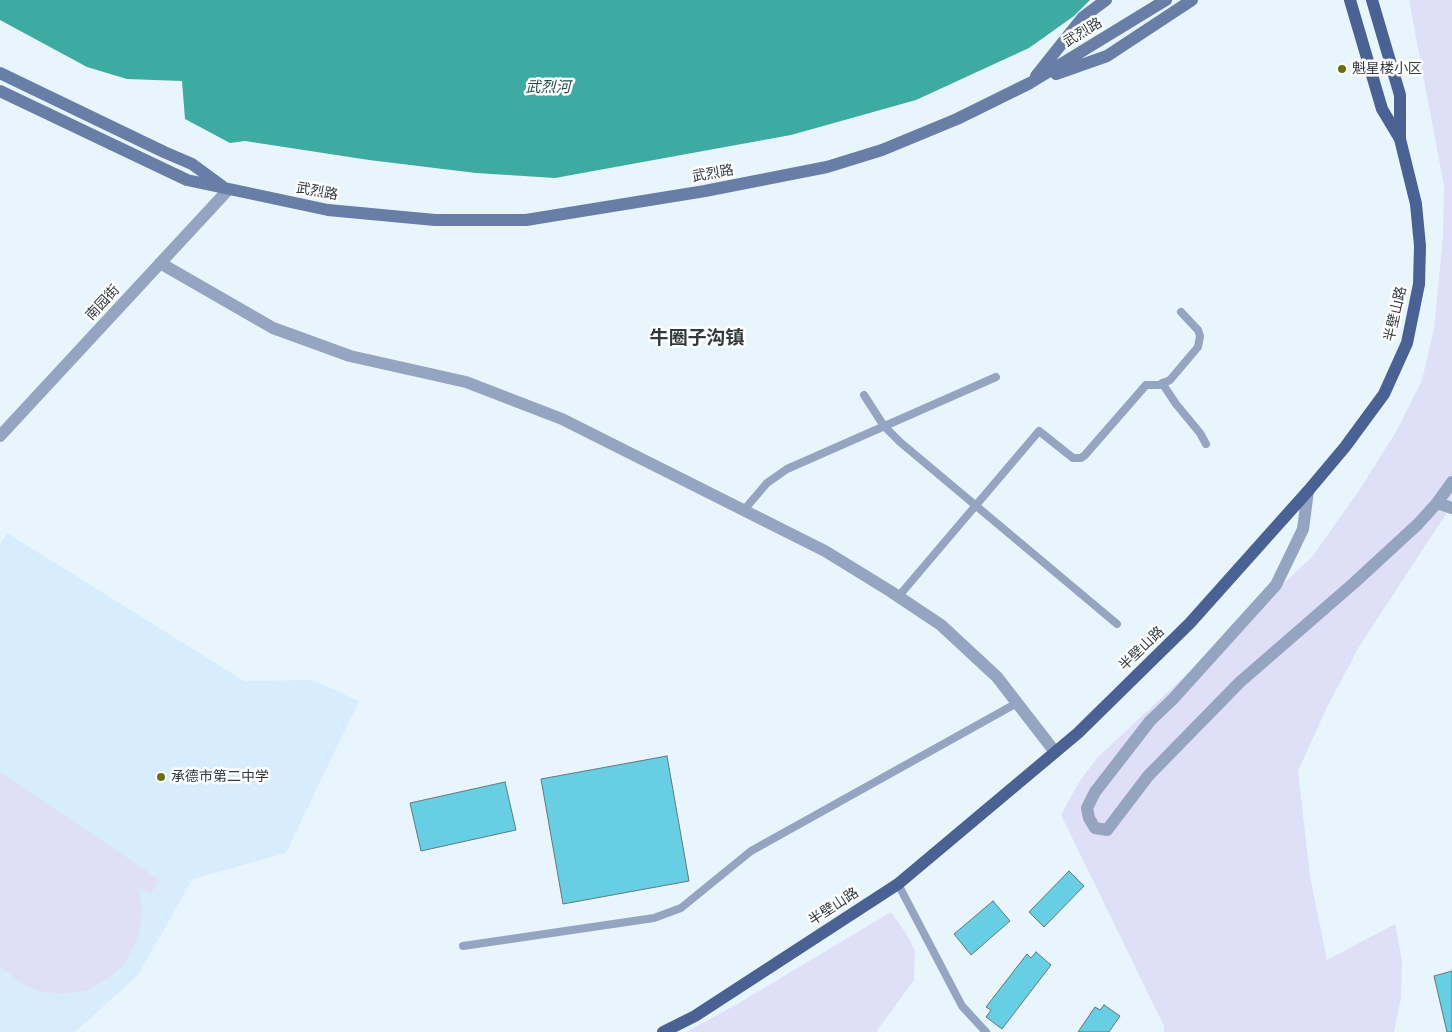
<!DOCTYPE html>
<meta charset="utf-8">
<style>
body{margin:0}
canvas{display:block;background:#e8f5fd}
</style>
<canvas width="1452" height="1032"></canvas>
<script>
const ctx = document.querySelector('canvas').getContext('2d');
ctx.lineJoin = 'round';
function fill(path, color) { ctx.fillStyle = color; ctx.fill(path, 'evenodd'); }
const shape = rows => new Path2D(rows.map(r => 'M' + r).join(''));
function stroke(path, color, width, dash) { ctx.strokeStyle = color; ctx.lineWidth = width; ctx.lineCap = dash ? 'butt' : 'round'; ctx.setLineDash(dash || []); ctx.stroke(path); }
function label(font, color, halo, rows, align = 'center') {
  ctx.font = font + ' "Archivo Narrow","Noto Sans SC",sans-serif'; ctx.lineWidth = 5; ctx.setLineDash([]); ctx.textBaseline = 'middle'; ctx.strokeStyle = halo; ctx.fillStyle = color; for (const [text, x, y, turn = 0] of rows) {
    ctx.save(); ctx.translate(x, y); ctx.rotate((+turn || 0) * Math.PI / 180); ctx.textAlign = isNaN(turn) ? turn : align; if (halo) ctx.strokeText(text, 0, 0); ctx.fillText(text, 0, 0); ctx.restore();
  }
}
fill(shape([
 [7,533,244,681,312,680,359,701,286,853,193,879,138,975,75,1032,0,1032,0,544]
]), '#d7edfd');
fill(shape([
 [1409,0,1452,0,1452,505,1360,645,1327,707,1298,771,1310,876,1327,960,1395,924,1402,961,1401,998,1394,1032,1164,1032,1164,1026,1061,815,1079,782,1098,757,1312,557,1358,492,1396,432,1422,380,1434,329,1443,236,1444,186],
 [0,772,160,880,150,894,138,887,142,908,140,931,136,942,125,963,108,979,87,990,63,994,39,991,28,987,0,968],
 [891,912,907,935,915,950,914,980,876,1032,686,1032,734,1006]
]), '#e0dff8');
fill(shape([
 [0,0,1090,0,1074,16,1029,48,916,100,791,135,555,178,476,173,369,160,245,141,230,143,185,119,182,81,127,79,87,67,0,20]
]), '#3daba2');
const building = shape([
 [667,756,689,881,563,904,541,779,667,756],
 [505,782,516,830,421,851,410,803,505,782],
 [1069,871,1084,886,1044,927,1029,912,1069,871],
 [993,901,1010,921,971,955,954,934,993,901],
 [1036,952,1051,965,1002,1029,986,1017,991,1010,986,1007,1027,954,1031,958,1036,952],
 [1452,971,1452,1032,1447,1032,1434,976,1452,971],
 [1104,1005,1120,1016,1109,1032,1078,1032,1095,1007,1100,1010,1104,1005]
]);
fill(building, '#68cee3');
stroke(building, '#61797e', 1);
stroke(shape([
 [1162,383,1176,404,1200,433,1206,444],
 [864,395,884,426,900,442,1117,624],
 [744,510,767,483,787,469,996,377],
 [898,597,1039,431,1073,458,1081,458,1085,455,1146,385,1159,385,1170,380,1198,347,1200,336,1198,330,1181,312],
 [898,884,962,1006,986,1032],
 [463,946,654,918,681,908,751,851,1017,703]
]), '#95a4c0', 8);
stroke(shape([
 [1308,491,1303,529,1276,585,1173,699,1150,721,1095,792,1087,808,1089,818,1095,828,1107,830,1148,776,1240,682,1354,583,1418,524,1437,503,1452,482],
 [1437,503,1452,508]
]), '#95a4c0', 12);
stroke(shape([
 [160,263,273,328,350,356,466,382,562,419,825,551,890,591,941,625,997,677,1055,752],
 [0,436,228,190]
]), '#95a4c0', 12);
stroke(shape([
 [0,73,164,152,192,164,222,186],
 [1056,74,1107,56,1192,0],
 [1036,76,1083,17,1106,0],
 [0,91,187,180,328,210,435,220,526,220,705,191,827,167,882,150,957,119,1030,83,1166,0]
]), '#687ea6', 12);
stroke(shape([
 [1350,0,1382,109,1400,139],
 [663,1032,695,1016,898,884,1078,733,1190,623,1308,491,1345,447,1384,394,1407,343,1419,284,1420,246,1416,204,1400,139,1400,95,1372,0]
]), '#496293', 12);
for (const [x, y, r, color] of [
 [1342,69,5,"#6a6e13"],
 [161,777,5,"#6a6e13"]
]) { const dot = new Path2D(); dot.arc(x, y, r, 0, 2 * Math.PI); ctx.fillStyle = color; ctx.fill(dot); stroke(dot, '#fff', 2); }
label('14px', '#323a3f', '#fff', [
 ["武烈路",1083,33,-31],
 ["武烈路",713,174,-10],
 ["武烈路",317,192,10],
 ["南园街",103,303,-47],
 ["半壁山路",1396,314,-77],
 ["半壁山路",1142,649,-44],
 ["半壁山路",834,907,-33]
]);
label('14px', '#323a3f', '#fff', [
 ["魁星楼小区",1352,69],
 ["承德市第二中学",171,777]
], 'left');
label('italic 15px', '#1e4d49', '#fff', [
 ["武烈河",548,88]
]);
label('bold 19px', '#323a3f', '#fff', [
 ["牛圈子沟镇",697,339]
]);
</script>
